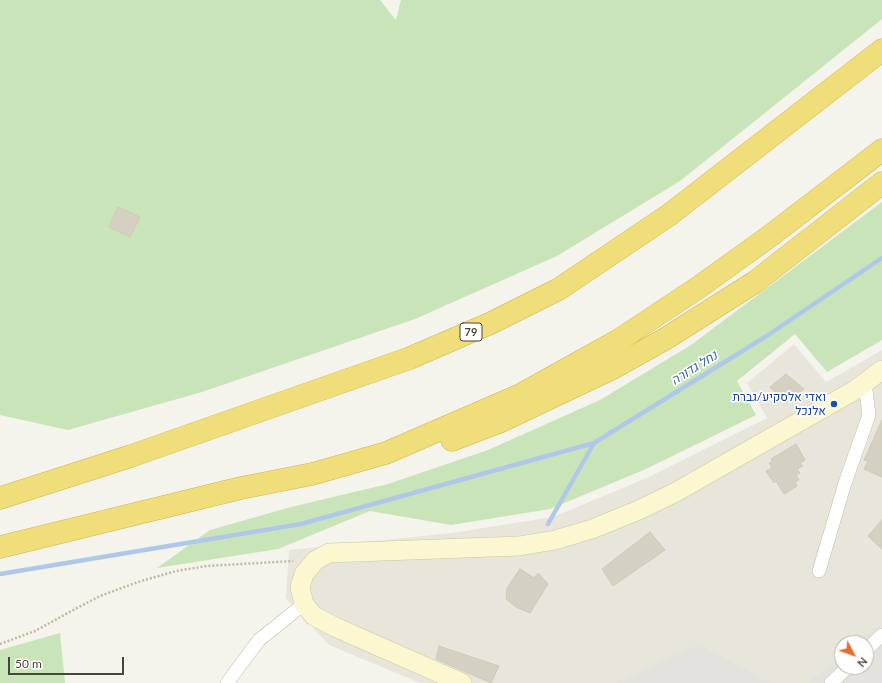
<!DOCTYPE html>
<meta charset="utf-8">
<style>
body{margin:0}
#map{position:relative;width:882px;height:683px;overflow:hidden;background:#f4f3ec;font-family:Lato,sans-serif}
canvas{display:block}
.north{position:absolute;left:834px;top:635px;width:40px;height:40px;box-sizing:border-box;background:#fff;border:1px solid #b6b5b0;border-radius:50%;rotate:131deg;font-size:11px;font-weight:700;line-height:16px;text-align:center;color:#48453a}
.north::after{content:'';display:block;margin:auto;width:14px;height:18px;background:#e56c32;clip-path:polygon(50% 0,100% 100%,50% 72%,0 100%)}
.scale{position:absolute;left:8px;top:657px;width:116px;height:18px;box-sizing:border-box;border:2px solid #48453a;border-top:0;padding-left:5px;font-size:12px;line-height:14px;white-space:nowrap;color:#48453a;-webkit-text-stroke:3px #fff;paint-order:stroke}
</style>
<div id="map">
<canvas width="882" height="683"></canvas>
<div class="north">N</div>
<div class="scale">50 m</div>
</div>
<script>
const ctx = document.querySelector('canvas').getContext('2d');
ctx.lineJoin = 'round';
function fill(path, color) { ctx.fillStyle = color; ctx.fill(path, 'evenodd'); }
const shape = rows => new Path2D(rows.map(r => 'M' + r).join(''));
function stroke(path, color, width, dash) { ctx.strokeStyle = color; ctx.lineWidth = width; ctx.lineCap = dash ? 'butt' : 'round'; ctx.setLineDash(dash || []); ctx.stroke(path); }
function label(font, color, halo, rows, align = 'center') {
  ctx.font = font + ' Lato,Heebo,sans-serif'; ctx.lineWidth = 3.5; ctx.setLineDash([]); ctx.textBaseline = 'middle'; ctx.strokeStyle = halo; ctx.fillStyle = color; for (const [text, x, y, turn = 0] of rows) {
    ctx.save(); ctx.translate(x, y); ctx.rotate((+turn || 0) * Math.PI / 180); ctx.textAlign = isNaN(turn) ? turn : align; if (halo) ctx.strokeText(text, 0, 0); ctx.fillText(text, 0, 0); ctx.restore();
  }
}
fill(shape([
 [794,344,826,382,882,350,882,683,420,683,329,645,286,598,289,550,452,533,553,517,649,477,767,418,747,383],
 [842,643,866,643,866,667,842,667]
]), '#e8e6db');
fill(shape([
 [875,628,882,636,882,683,808,683,842,655,842,667,866,667,866,643,857,643],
 [699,644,770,683,617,683]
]), '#e4e2dd');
fill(shape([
 [0,0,380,0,396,20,401,0,882,0,882,19,680,181,557,256,415,319,202,392,68,430,0,415],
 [882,202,882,340,827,372,795,334,737,381,756,415,646,469,550,509,451,525,370,511,278,549,157,568,210,530,291,507,388,484,488,450,600,400,691,345],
 [60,633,65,683,0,683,0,650]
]), '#c9e4b9');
stroke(shape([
 [548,524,594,443,765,337,882,258],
 [0,574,301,524,594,443]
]), '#afc8ea', 4.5);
const building = shape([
 [118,207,140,217,130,237,109,227,118,207],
 [786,374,804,389,786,403,770,387,786,374],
 [882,420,882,477,864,469,868,461,864,460,882,420],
 [796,444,805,460,800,463,803,466,797,469,800,473,796,475,799,480,795,482,797,486,784,494,776,481,774,483,766,471,772,468,769,463,772,462,771,459,796,444],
 [882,520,882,549,868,536,882,520],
 [650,532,665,550,613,586,602,569,650,532],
 [520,569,534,578,538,573,548,584,530,613,516,607,506,599,507,588,520,569],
 [439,646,499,666,491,683,436,659,439,646]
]);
fill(building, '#d5d1c2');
stroke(building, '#cfcab6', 1);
const street = shape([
 [819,571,845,483,869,415,865,383],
 [866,650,882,635],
 [227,683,259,640,304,604],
 [831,683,848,667]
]);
const secondary = shape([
 [462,683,335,627,314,616,304,604,300,587,304,574,316,560,329,553,519,546,555,540,592,529,639,510,676,492,855,390,882,370]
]);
const highway = shape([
 [452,440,499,422,615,367,665,339,755,282,882,183],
 [0,498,131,456,410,358,491,323,559,289,669,215,882,50],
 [0,547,241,488,312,474,386,453,520,395,619,340,699,287,770,236,882,150]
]);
stroke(street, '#bfbdaf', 14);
stroke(secondary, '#ccc89e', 20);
stroke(highway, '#cfb64b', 23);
stroke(shape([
 [0,644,35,631,77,608,100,596,138,582,176,571,207,566,293,561]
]), '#c0baa2', 2.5, [2, 2]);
stroke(street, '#fff', 13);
stroke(secondary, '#faf7d1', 19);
stroke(highway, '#f0de7b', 22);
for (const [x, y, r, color] of [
 [834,404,4,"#1a4fb4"]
]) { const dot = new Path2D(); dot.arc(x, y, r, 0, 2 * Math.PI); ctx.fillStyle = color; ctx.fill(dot); stroke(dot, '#fff', 1.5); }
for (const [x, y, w] of [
 [471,332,22]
]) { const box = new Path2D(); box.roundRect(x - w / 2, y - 9, w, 18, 3); ctx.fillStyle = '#fff'; ctx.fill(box); stroke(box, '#48453a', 1); }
label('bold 11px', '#48453a', null, [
 ["79",471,332]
]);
label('12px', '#164399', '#fff', [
 ["ואדי אלסקיע/גברת",826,397],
 ["אלנכל",826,411]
], 'right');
label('italic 13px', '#3d69ab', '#fff', [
 ["נחל גדורה",694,368,-32]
]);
</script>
